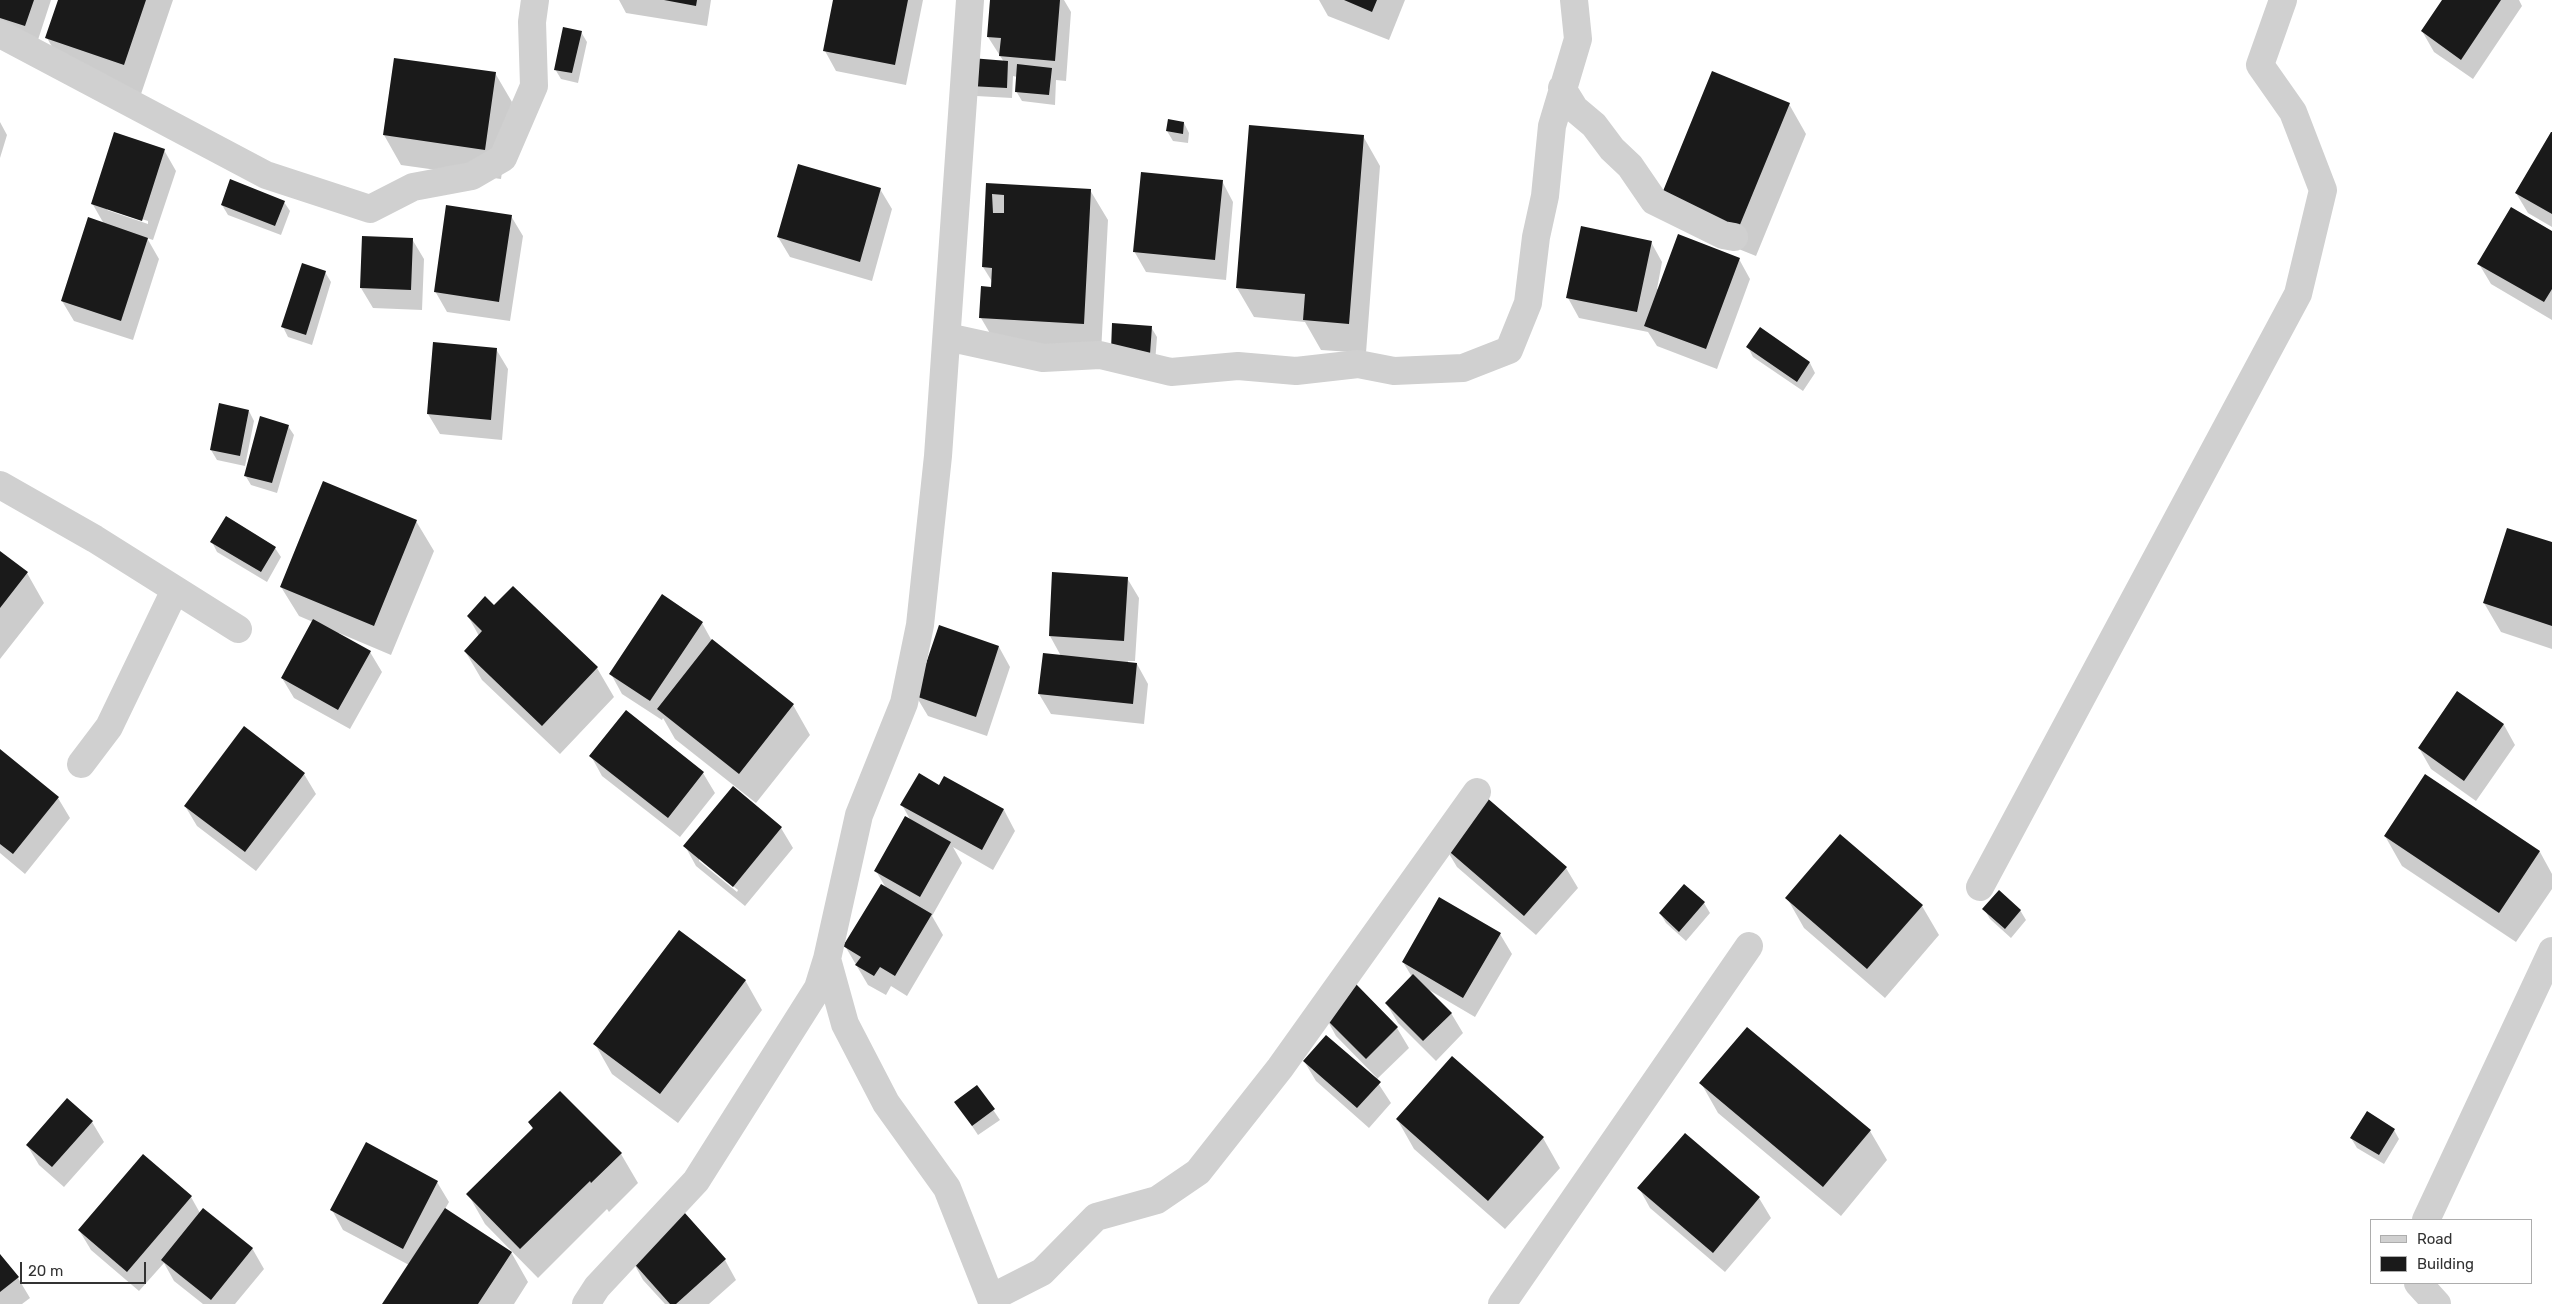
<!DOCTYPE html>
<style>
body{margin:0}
#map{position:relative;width:2552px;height:1304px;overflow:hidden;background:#fff;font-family:Rubik,sans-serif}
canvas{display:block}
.legend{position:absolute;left:2370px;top:1219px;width:162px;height:65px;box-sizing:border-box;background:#fff;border:1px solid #adadad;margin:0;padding:6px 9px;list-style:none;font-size:15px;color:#333}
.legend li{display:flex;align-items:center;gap:10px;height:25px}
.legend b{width:25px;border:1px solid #adadad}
.scale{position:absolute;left:20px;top:1262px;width:126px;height:22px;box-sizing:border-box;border:2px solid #333;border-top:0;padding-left:6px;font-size:15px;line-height:18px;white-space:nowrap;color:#333;-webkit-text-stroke:4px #fff;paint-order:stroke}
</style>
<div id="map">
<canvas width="2552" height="1304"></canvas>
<ul class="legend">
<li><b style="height:6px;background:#d0d0d0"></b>Road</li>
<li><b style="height:14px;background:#1a1a1a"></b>Building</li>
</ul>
<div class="scale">20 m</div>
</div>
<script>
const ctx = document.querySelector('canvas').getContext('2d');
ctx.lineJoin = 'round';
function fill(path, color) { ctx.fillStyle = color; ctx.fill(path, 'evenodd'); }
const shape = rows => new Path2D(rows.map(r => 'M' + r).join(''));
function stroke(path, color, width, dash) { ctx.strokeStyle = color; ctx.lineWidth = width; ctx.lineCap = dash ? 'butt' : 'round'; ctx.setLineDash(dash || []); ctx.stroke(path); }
fill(shape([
 [0,0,51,0,36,46,0,34],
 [59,0,173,0,141,94,64,68,47,38],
 [619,0,711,0,707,26,626,13],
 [834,0,923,0,906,85,836,71,825,51],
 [991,0,1064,0,1071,12,1066,81,1056,80,1055,105,1022,101,1016,91,1017,77,1013,76,1012,98,976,96,971,86,1004,62,988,37],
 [1319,0,1405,0,1389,40,1328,16],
 [2444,0,2519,0,2522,6,2473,79,2434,52,2422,31],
 [581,32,587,42,578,83,561,79,555,69],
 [495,73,512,102,501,179,401,165,384,135],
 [1789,104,1806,134,1756,256,1679,225],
 [0,122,7,135,0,158],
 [1184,123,1189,133,1188,143,1173,141,1167,131],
 [2552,134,2552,227,2528,213,2516,193],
 [1363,136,1380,166,1366,353,1321,350,1305,322,1254,317,1237,288],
 [164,150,176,171,153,240,147,238,159,259,133,340,74,321,62,301,104,224,92,203],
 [107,208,148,221,148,224,107,210],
 [1222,181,1233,202,1226,280,1146,272,1134,251],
 [987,185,1090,190,1108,220,1101,353,998,347,981,318,992,288,993,283,983,267],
 [880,189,892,209,872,281,790,257,778,237],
 [284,202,290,211,281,235,228,215,222,205],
 [511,216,523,236,510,321,447,312,435,291],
 [2552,232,2552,320,2491,284,2479,264],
 [412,239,424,259,422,310,373,308,361,288],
 [1651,242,1662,262,1657,289,1739,259,1750,279,1717,369,1657,346,1648,332,1579,318,1568,298],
 [325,272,331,282,312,345,288,337,283,327],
 [1151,327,1157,337,1155,363,1118,361],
 [1760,329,1810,363,1815,373,1803,391,1753,357,1748,347],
 [496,349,508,369,502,440,440,434,428,414],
 [249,411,254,421,245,466,217,460,211,450],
 [288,426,294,435,277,493,251,485,245,475],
 [416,521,434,551,391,655,339,633,338,635,370,652,382,672,350,729,294,698,282,678,313,622,299,616,281,587],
 [212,542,275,548,281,557,267,582,217,552],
 [2552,543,2552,649,2501,632,2484,603],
 [0,552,27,573,44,603,0,659],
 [1127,578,1139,598,1135,661,1128,661,1128,663,1137,664,1148,684,1144,724,1051,714,1039,694,1044,654,1061,656,1050,636],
 [468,616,597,668,614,697,560,754,482,680,465,651,479,636],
 [702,623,712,641,793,705,810,735,756,803,675,739,663,718,662,720,622,694,611,674],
 [999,647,1010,667,987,736,928,716,916,696],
 [2458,692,2504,725,2515,745,2476,801,2431,769,2419,748],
 [0,750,58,798,70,818,25,874,0,853],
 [591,756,703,773,715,793,680,837,602,776],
 [304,774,316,794,256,871,197,826,185,806],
 [2425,776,2540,852,2552,874,2552,889,2516,942,2402,866,2385,836],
 [944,778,1004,810,1015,831,993,870,953,847,962,863,932,916,943,935,907,996,891,986,886,995,868,985,845,946,886,888,876,871,911,821,902,805,939,786],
 [733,788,781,828,793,848,745,906,696,866,685,846],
 [699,858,738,890,737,892,699,861],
 [1445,847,1566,868,1578,888,1536,935,1457,867],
 [1787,898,1922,906,1939,935,1885,998,1804,928],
 [1704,903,1710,913,1686,941,1666,923,1660,913],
 [1984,909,2020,910,2026,920,2011,938,1990,919],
 [1500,934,1512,954,1475,1017,1429,990,1451,1013,1463,1033,1436,1061,1398,1023,1386,1003,1412,977,1403,962],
 [745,980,762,1010,678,1123,612,1074,595,1044],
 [1356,986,1397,1028,1409,1048,1376,1080,1391,1103,1369,1128,1316,1081,1304,1061,1377,1078,1336,1036,1325,1016],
 [1701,1083,1870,1131,1887,1160,1841,1216,1718,1113],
 [977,1086,1000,1120,978,1135,956,1102],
 [1397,1119,1543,1138,1560,1168,1505,1229,1414,1149],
 [92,1122,104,1142,64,1187,39,1165,27,1145],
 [529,1122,621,1154,638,1183,609,1212,607,1209,538,1278,485,1224,468,1194,533,1129],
 [2394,1130,2399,1139,2384,1164,2357,1148,2351,1138],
 [1685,1135,1759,1198,1771,1218,1725,1272,1650,1208,1639,1188],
 [437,1182,449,1202,445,1209,511,1252,528,1282,514,1304,384,1304,409,1265,343,1230,332,1210],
 [191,1197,200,1213,252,1248,264,1269,235,1304,203,1304,174,1281,164,1263,139,1291,91,1250,79,1230],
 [0,1256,18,1278,30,1298,22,1304,0,1304],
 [632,1260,725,1260,736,1280,709,1304,665,1304,643,1280]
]), '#0003');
fill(shape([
 [0,0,34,0,25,26,0,18],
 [58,0,146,0,124,65,45,38],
 [664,0,697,0,696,6],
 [833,0,908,0,895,65,823,51],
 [990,0,1060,0,1055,61,999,56,1001,38,987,37],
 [1344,0,1377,0,1372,12],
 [2442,0,2501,0,2461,60,2421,31],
 [563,27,582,31,572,73,554,70],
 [394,58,496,72,485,150,383,135],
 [971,58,1008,61,1007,88,970,86],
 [1017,64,1052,68,1049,95,1015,92],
 [1712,71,1790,103,1739,227,1661,196],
 [1168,119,1184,122,1183,134,1166,131],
 [1249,125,1364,135,1349,324,1303,320,1305,294,1236,288],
 [114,132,165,149,142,221,91,204],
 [2551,132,2552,132,2552,214,2515,193],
 [798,164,881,188,860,262,777,237],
 [1141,172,1223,180,1215,260,1133,252],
 [230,179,285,201,275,226,221,205],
 [986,183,1091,189,1084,324,979,318,981,286,991,287,992,268,982,267],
 [992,194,1004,195,1004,213,993,213],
 [446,205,512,215,499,302,434,292],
 [2511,207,2552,231,2552,289,2544,302,2477,264],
 [88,217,148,238,121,321,61,301],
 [1581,226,1652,241,1637,312,1566,298],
 [1678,234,1740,258,1706,349,1644,326],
 [362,236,413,238,411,290,360,288],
 [302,263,326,271,306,335,281,327],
 [1112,323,1152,326,1150,354,1111,351],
 [1760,327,1810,362,1797,382,1746,347],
 [433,342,497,348,491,420,427,414],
 [219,403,249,410,240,456,210,450],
 [260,416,289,425,272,483,244,476],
 [323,481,417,520,374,626,280,587],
 [226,516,276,547,261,572,210,542],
 [2507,528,2552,542,2552,626,2483,603],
 [0,551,28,572,0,608],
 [1052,572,1128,577,1124,641,1049,636],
 [513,586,598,667,542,726,464,651,482,631,467,616,485,596,494,605],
 [662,594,703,622,650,701,609,674],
 [313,619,371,651,338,710,281,678],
 [939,625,999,646,976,717,915,696],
 [712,639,794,704,739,774,657,709],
 [1043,653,1137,663,1133,704,1038,694],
 [2457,691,2504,724,2464,781,2418,748],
 [626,710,704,772,668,818,589,756],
 [244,726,305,773,245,852,184,806],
 [0,749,59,797,13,854,0,844],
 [919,773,939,785,944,776,1004,809,982,850,900,805],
 [2425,774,2540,851,2499,913,2384,836],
 [733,786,782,827,733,887,683,846],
 [1486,797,1567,867,1524,916,1444,847],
 [905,816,951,842,920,897,874,871],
 [1840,834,1923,905,1867,969,1785,898],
 [881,884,932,914,895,976,880,967,874,976,855,965,861,957,843,946],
 [1684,884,1705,902,1679,932,1659,913],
 [1999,890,2021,910,2005,929,1982,909],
 [1439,897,1501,933,1463,998,1402,962],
 [679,930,746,980,660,1094,593,1044],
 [1413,974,1452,1013,1423,1041,1385,1003],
 [1356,984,1398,1027,1366,1059,1323,1016],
 [1747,1027,1871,1130,1823,1187,1699,1083],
 [1326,1035,1381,1082,1357,1108,1303,1061],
 [1452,1056,1544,1137,1488,1201,1396,1119],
 [977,1085,995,1109,972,1126,954,1102],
 [560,1091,622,1153,591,1183,590,1181,520,1249,466,1194,533,1128,528,1122],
 [67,1098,93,1121,52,1167,26,1145],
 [2367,1111,2395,1129,2379,1155,2350,1138],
 [1685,1133,1760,1197,1713,1253,1637,1188],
 [366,1142,438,1181,403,1249,330,1210],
 [143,1154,192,1196,127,1272,78,1230],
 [203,1208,253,1248,211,1300,161,1260],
 [445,1208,512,1252,478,1304,382,1304],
 [684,1212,726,1259,676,1304,670,1304,630,1259],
 [0,1254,19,1277,0,1292]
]), '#1a1a1a');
stroke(shape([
 [0,34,266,175,370,209,413,187,472,176,503,158,534,86,532,22,535,0],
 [1562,88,1575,109,1594,125,1612,149,1630,166,1654,201,1723,235,1734,237],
 [947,337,1043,358,1100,355,1171,372,1238,366,1296,371,1358,364,1394,371,1463,368,1509,350,1528,303,1536,237,1545,196,1552,126,1578,39,1574,0],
 [0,485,95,539,238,629],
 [81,764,109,727,175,590],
 [1980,887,2298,294,2323,190,2293,112,2260,65,2283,0],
 [827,959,845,1024,886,1103,947,1188,993,1304],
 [2426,1220,2552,951],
 [2418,1283,2437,1304],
 [991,1298,1042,1272,1096,1217,1157,1200,1198,1172,1280,1068,1477,792],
 [586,1304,597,1287,696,1181,818,988,827,959,859,815,904,703,920,625,938,456,970,0],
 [1502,1304,1749,946]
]), '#d0d0d0', 28);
</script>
